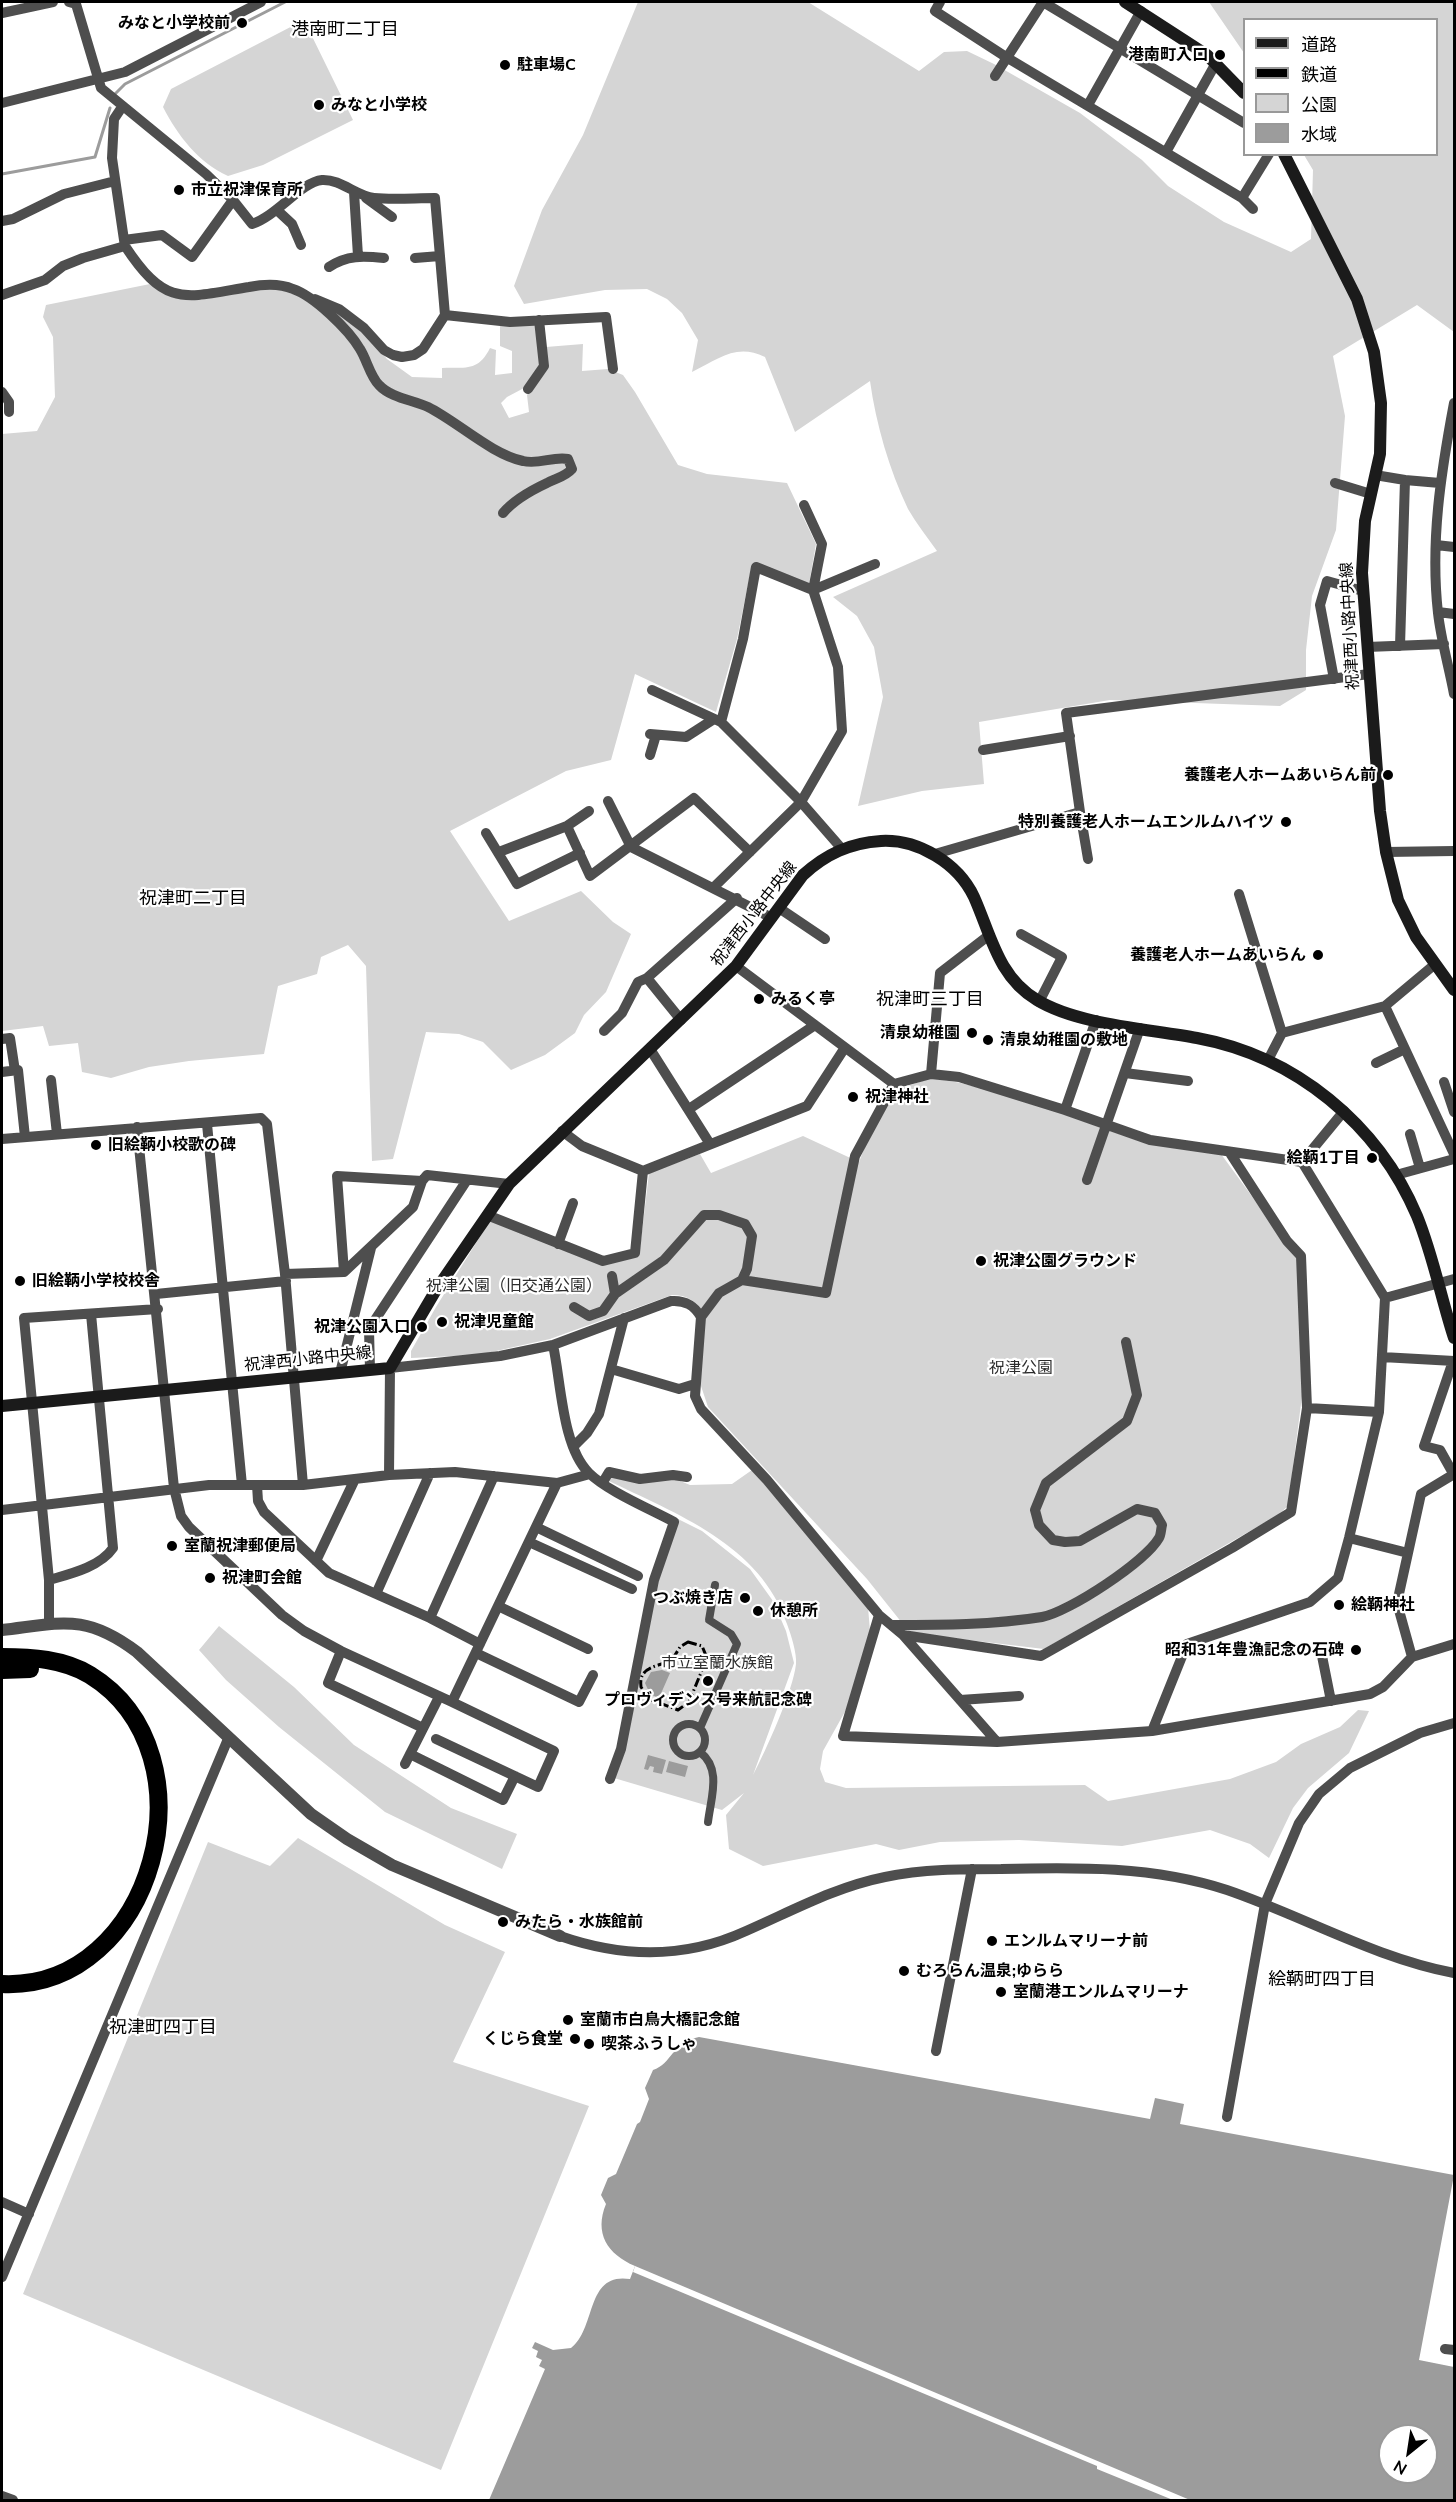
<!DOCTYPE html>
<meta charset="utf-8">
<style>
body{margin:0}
#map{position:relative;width:1456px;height:2502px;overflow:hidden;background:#fff;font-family:Mulish,"Noto Sans JP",sans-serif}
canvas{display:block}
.frame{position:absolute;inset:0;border:3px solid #000;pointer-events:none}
.legend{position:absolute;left:1243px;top:18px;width:195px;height:138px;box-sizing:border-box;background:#fff;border:2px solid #999;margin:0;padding:8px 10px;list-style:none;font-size:18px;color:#000}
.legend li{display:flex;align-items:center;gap:12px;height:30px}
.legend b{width:30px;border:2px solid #999}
.north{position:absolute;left:1378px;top:2424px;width:60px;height:60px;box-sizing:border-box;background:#fff;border:2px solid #999;border-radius:50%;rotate:210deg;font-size:16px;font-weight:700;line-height:24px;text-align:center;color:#000}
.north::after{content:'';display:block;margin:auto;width:21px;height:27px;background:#000;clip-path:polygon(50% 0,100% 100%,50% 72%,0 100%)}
</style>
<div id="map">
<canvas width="1456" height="2502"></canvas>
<div class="frame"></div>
<ul class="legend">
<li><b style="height:8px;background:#1b1b1b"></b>道路</li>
<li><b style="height:8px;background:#000"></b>鉄道</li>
<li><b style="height:16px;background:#d5d5d5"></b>公園</li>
<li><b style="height:16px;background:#9c9c9c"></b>水域</li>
</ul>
<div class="north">N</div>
</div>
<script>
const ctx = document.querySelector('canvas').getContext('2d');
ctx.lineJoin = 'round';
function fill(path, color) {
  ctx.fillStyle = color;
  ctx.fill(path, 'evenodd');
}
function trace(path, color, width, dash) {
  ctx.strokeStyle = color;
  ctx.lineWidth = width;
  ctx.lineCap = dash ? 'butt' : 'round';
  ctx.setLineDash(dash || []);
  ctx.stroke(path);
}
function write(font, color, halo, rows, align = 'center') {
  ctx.font = font + ' Mulish,"Noto Sans JP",sans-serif';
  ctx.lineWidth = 4.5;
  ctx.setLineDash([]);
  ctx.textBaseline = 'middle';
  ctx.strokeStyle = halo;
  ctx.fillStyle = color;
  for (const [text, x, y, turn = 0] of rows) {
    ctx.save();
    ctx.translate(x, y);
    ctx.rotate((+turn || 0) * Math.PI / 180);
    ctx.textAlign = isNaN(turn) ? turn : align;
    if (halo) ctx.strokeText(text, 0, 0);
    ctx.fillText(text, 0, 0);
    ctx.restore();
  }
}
const green = new Path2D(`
 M638,2H808L919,71L944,52L967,51L994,64L1080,113L1142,160L1168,186L1224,222L1291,252L1311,239L1313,170L1304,155L1436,154V20H1244V53L1209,2H1454V332L1417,305L1333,356L1345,416L1336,530L1312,596L1306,650V690L1280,706L1110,700L979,722L984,784L922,791L858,806L883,697L874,647L857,616L833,597L937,551C927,537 916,523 908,509C889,469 876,424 870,381L795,432L765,357C736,343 719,359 692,372L698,340L682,313L667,299L647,289L605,290L524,304L514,286L542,210L583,135Z
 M304,20L353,120L263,165L228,176C198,162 178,136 163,107L171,89Z
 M150,284L173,297L274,286L337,312L362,329L387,359L412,377L442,378V368C466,367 478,372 490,348L496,350L495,375L512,373V351L500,346V325L537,323L542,364L524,388L507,397L501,403L509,418L529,412L527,395L547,368L546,347L583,344L582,371L608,369L623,375L635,392L678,465L707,474L787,483L816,544L809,584L752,564L737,639L716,712L635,674L611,760L566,771L450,831L509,921L581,891L613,922L631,934L606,992L584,1015L575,1033L545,1055L511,1070L483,1042L459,1034L426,1032L393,1159L372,1161L366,966L348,945L321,957L317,974L278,986L264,1054L189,1061L149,1067L111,1078L82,1072L78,1043L49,1046L43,1026L2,1031V434L37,431L55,397L53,337L43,317L46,305Z
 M931,1078L961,1083L1221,1154L1297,1258L1302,1396L1288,1506L1278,1515L1044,1649L910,1633L867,1579L708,1407L700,1383L705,1317C699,1302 688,1295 672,1295L550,1339L478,1355L411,1358V1351L436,1307L491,1219L600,1262L639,1257L649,1173L700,1154L711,1173L803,1136L859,1162L868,1139L896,1090Z
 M752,1470L868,1607L870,1631L847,1708L823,1751L820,1769L825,1782L846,1788L1085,1785L1108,1801L1230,1779L1276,1762L1301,1744L1340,1727L1358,1710L1369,1711L1349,1753L1308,1788L1293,1808L1269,1858L1250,1844L1210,1830L1122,1846L1019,1840L940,1842L899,1850L876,1844L763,1866L729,1849L726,1815L744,1793L722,1810L614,1778L658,1579L678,1519L702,1531L750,1569L773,1601L786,1631L794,1663L753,1775C766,1750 793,1691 796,1664C797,1653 791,1635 787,1624C760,1544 676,1514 607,1480L609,1474L668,1476L690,1485L732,1484Z
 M219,1626L294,1687L354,1745L451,1808L517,1834L502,1869L385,1812L279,1727L226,1680L199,1650Z
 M298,1838L445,1925L505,1952L453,2062L589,2106L441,2470L23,2294L208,1842L270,1866Z`);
const water = new Path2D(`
 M662,1670L670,1673L659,1698L650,1694L645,1683L651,1672Z
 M648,1755L666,1760L662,1774L653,1772L654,1767L650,1766L648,1770L644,1769Z
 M669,1761L688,1766L685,1777L666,1772Z
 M699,2037L1150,2119L1155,2098L1184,2104L1180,2124L1454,2175L1419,2360L1454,2367V2500H489L545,2369L539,2366L542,2360L536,2357L538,2351L532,2348L535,2342L553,2350L571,2348C597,2328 585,2272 630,2279L635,2266C607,2254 594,2233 606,2204L601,2195L608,2178L616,2174L637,2124L640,2122L649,2099L645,2088L653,2070C672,2064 671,2043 699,2037ZM1390,2436H1426V2472H1390Z`);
const pier = new Path2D(`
 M635,2266L1190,2500H1173L1097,2469V2466L633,2272Z`);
const stream = new Path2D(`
 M115,94L125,84L285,2
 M2,174L95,157L110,108`);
const pedestrian = new Path2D(`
 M673 1740a16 16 0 1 1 32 0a16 16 0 1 1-32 0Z
 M700,1728L737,1644L731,1634L709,1620L715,1585
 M700,1752C722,1769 711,1797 708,1822`);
const minor = new Path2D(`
 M69,2L76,4L101,88L206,174L233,200L252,224C277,216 301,182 322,180C341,179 356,196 374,198C394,200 415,198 435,198L445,315L423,349L414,355L402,357L393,355L384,350L364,328L339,309L315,299
 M940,2L935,11L1006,57L1242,198L1269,154
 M1043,2L1244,123
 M2,13L53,2
 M995,76L1043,2
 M2,103L125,72L261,2
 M1088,105L1141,11
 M122,107L114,119L112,158L124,240L162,235L192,257L233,200
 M1166,152L1216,63
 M354,192L358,256
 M366,198L392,217
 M1242,198L1253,209
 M278,211L292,224L301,245
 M2,221L13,219L64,194L115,181
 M125,246C166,308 183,298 249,287C264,284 279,283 293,289C314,296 349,330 360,349C367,360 370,376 379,385C391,398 413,400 428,407C458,422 491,454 523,461C539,465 553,456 568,459L572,469C565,477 556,478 547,483C532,490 514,500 503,513
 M415,258L440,256
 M329,267C347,255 363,256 384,258
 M2,295L45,280L63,266L83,258L125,246L124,240
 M445,315L510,322L606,317L613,369
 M528,389L544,366L539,320
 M2,392L9,402V412
 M1454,403C1441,472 1430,542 1438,613C1441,640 1449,667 1454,694
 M1375,475L1405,480
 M1335,483L1371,494
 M1436,545L1454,547
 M1438,612L1454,614
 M1400,646L1405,480L1440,483
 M1367,647L1444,644
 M1334,679L1320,605L1327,581L1363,591
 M652,690L721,722L801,802L842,849
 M721,722L743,639L756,567L813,590L875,564
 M650,734L686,737L714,719
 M983,750L1070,736
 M650,755L656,735
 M608,801L631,847L772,918
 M1080,812L1088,859
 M567,826L590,876L694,798L750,852
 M486,833L517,884L580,853
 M499,852L567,826L589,811
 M1386,852L1454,851
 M935,854L1080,812L1066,713L1369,674
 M714,887L801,802L842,731L838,667L813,590L822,544L804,505
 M1239,894L1282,1033
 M779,908L825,939
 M1021,934L1062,957L1039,1002
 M736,966L894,1084
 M647,978L681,1020
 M1385,1006L1454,1154
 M604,1031L622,1013L638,982L647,978L737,898
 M2,1039L10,1038L15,1071
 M650,1049L710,1144
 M1268,1060L1282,1033L1385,1006L1434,965
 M1376,1063L1405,1049
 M2,1072L18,1070L25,1137
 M1125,1073L1188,1081
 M931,1074L940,973L988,936
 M51,1080L57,1134
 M1444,1082L1454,1112
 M689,1109L815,1025
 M1065,1110L1096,1020
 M207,1124L242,1485
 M137,1127L174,1488L181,1516L189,1527L282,1615L304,1631L341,1651L452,1702L557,1483
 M562,1131L582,1146L643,1171L807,1106L844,1049
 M1410,1134L1420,1168
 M2,1139L261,1118L267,1124L285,1274L303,1485
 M1396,1175L1454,1159
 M1087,1180L1140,1028
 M487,1215L603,1261L635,1253L643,1171
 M558,1244L573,1203
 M344,1272L337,1176L422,1181
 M285,1274L344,1272L413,1207L422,1181L427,1175L509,1184
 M612,1276L615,1294
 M742,1280L826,1293L855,1156L894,1084L931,1074L959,1077L1065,1110L1150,1140L1302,1162
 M156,1294L286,1281
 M1385,1298L1454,1279
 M574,1307L589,1316L603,1311L615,1294L664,1260L704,1215H719L745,1224L752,1236L747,1269L742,1280L719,1293L701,1317
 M553,1345C561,1381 562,1447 589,1473C607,1491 650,1509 674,1522L654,1580L621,1749L610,1779
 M1382,1357L1454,1361
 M1453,1361L1424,1446L1440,1450L1454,1475
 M611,1369L679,1389L695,1384
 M370,1370L369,1329L467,1180
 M340,1373L371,1248
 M1307,1408L1379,1412
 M573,1447L587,1433L599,1414L624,1318
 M389,1475L390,1368L500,1356L553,1345L671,1301C685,1300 694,1305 701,1317L695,1396L701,1409L767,1480L879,1615L903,1635L997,1742
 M603,1482L609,1472L640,1479L673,1475L687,1477
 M257,1485L258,1501L264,1512L329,1573L430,1618L480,1644
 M2,1510L209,1485H303L389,1475L455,1472L557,1483L590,1474
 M536,1527L638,1576
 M1349,1538L1408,1553
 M529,1542L632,1589
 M316,1561L355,1479
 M49,1580C70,1574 100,1567 113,1548L91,1314
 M376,1594L430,1473
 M498,1606L588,1649
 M879,1615L843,1736L997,1742L1152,1731L1370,1694L1383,1687L1412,1657L1454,1644
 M430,1618L494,1476
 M49,1625V1580L24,1318L158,1309
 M891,1625C940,1625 993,1625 1042,1617C1069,1612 1145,1562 1159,1538C1161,1535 1161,1529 1162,1525L1155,1513L1137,1509L1080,1541L1065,1542L1053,1540L1039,1525L1035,1510L1046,1483L1127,1421L1137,1395L1126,1342
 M903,1635L1041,1656L1232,1548L1291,1512L1307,1408L1301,1256L1287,1241L1230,1153
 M341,1651L328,1683L423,1728
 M1321,1651L1331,1701
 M476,1653L579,1702L593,1675
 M1412,1657L1397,1603L1421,1494L1454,1474
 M960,1700L1019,1696
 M1152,1731L1187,1644L1310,1602L1338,1578L1349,1538L1379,1412L1385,1298L1302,1162L1344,1111
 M436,1739L538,1787L554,1751L452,1702
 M410,1754L503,1800L515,1776
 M405,1764L439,1697
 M560,1936C623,1958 685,1959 746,1931C792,1911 835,1887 885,1877C923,1869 962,1869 1001,1869C1077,1867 1154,1866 1227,1890C1303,1916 1375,1958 1454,1973
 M936,2051L972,1869
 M1227,2117L1265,1904L1299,1823L1319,1794L1350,1768L1420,1733L1454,1723
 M2,2202L29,2214
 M2,2277L228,1739
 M1445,2349L1454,2350
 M2,2496L13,2500`);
const tertiary = new Path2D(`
 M2,1630C62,1623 85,1613 137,1652L311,1814L347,1839L392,1865L560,1936`);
const secondary = new Path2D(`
 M1125,2L1207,55L1244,93
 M1284,154L1357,299L1374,352L1381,403L1380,454L1365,521L1362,573L1380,811L1386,852L1398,900L1416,937L1454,990
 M2,1406L390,1368L436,1290L509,1184L736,966L803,875C826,854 850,843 881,841C918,839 958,863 974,897C991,935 998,977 1037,1000C1078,1025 1150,1029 1197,1038C1295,1056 1378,1124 1417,1216C1433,1255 1441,1298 1454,1338`);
const motorway = new Path2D(`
 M2,1657C31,1657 64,1659 90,1675C218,1754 154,1991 2,1984
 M2,1670L30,1669`);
const rail = new Path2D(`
 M688,1642L702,1646L707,1658L689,1702L678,1710L649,1699L641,1687C638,1666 658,1667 672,1660L680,1647Z`);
const markers = [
 [242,23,6,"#000"],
 [1220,55,6,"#000"],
 [505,65,6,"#000"],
 [319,105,6,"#000"],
 [179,190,6,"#000"],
 [1388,775,6,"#000"],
 [1286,822,6,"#000"],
 [1318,955,6,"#000"],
 [759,999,6,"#000"],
 [972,1033,6,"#000"],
 [988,1040,6,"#000"],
 [853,1097,6,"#000"],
 [96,1145,6,"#000"],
 [1372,1158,6,"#000"],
 [981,1261,6,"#000"],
 [20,1281,6,"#000"],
 [442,1322,6,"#000"],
 [422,1327,6,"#000"],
 [172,1546,6,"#000"],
 [210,1578,6,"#000"],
 [745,1598,6,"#000"],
 [1339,1605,6,"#000"],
 [758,1611,6,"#000"],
 [1356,1650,6,"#000"],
 [708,1681,6,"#000"],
 [503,1922,6,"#000"],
 [992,1941,6,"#000"],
 [904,1971,6,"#000"],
 [1001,1992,6,"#000"],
 [568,2020,6,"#000"],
 [575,2039,6,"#000"],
 [589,2044,6,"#000"]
];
const poiNames = [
 ["みなと小学校前",230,23,"right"],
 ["港南町入口",1208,55,"right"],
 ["駐車場C",517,65],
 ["みなと小学校",331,105],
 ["市立祝津保育所",191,190],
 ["養護老人ホームあいらん前",1376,775,"right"],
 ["特別養護老人ホームエンルムハイツ",1274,822,"right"],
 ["養護老人ホームあいらん",1306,955,"right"],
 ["みるく亭",771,999],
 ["清泉幼稚園",960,1033,"right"],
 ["清泉幼稚園の敷地",1000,1040],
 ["祝津神社",865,1097],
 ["旧絵鞆小校歌の碑",108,1145],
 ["絵鞆1丁目",1360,1158,"right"],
 ["祝津公園グラウンド",993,1261],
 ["旧絵鞆小学校校舎",32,1281],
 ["祝津児童館",454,1322],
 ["祝津公園入口",410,1327,"right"],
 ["室蘭祝津郵便局",184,1546],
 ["祝津町会館",222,1578],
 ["つぶ焼き店",733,1598,"right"],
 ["絵鞆神社",1351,1605],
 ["休憩所",770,1611],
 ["昭和31年豊漁記念の石碑",1344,1650,"right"],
 ["プロヴィデンス号来航記念碑",708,1700,"center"],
 ["みたら・水族館前",515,1922],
 ["エンルムマリーナ前",1004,1941],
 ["むろらん温泉;ゆらら",916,1971],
 ["室蘭港エンルムマリーナ",1013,1992],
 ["室蘭市白鳥大橋記念館",580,2020],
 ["くじら食堂",563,2039,"right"],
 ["喫茶ふうしゃ",601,2044]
];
const streetNames = [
 ["祝津西小路中央線",1350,626,-93],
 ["祝津西小路中央線",754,914,-52],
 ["祝津西小路中央線",308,1359,-6]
];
const parkNames = [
 ["祝津公園（旧交通公園）",514,1286],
 ["祝津公園",1021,1368],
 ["市立室蘭水族館",717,1663]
];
const neighbourhoodNames = [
 ["港南町二丁目",345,30],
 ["祝津町二丁目",193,899],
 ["祝津町三丁目",930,1000],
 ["絵鞆町四丁目",1322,1980],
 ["祝津町四丁目",163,2028]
];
fill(green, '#d5d5d5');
fill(water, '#9c9c9c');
fill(pier, '#fff');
trace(stream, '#9c9c9c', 3);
trace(pedestrian, '#4e4e4e', 8);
trace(minor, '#4e4e4e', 10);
trace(tertiary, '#4e4e4e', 12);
trace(secondary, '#1b1b1b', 12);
trace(motorway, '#000', 18);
trace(rail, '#000', 3, [9, 3, 1.5, 3]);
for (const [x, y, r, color] of markers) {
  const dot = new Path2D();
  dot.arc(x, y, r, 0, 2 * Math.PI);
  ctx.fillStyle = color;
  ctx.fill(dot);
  trace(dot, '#fff', 2);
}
write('bold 16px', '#000', '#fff', poiNames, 'left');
write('16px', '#000', '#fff', streetNames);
write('16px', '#2c2c2c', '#fff', parkNames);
write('18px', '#000', '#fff', neighbourhoodNames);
</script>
